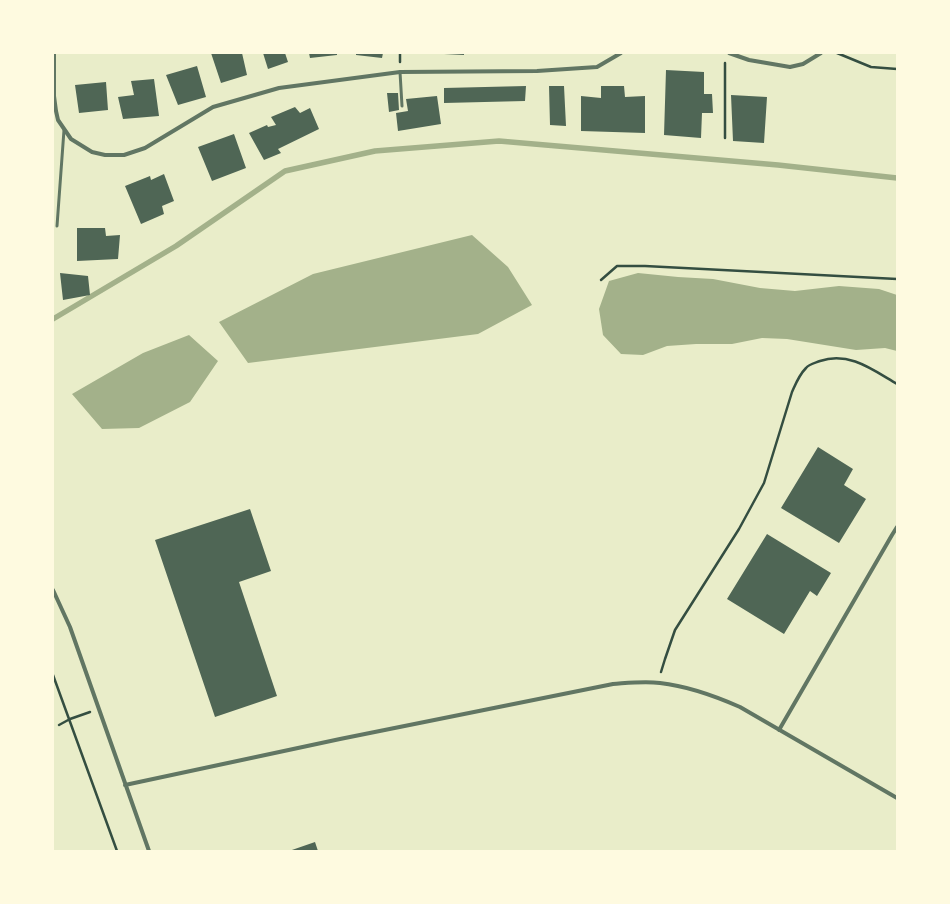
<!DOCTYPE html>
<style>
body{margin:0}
#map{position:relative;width:950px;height:904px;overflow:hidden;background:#e9edc9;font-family:Karla,sans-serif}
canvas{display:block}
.frame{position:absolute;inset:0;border:54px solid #fefae0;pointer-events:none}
</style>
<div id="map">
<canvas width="950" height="904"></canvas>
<div class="frame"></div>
</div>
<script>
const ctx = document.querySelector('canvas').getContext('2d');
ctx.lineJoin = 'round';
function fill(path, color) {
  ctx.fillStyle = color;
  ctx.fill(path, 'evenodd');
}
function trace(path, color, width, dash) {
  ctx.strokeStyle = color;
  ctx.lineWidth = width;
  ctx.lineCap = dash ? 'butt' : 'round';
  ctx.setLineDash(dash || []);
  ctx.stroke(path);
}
const water = new Path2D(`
 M472,235L508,267L532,305L478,334L248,363L219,322L313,274Z
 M638,273L678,277L713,279L760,288L795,291L839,286L879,289L897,295V351L885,348L856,350L787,339L762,338L732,344H696L667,346L643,355L621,354L603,335L599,309L609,281Z
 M189,335L218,361L190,402L139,428L102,429L72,394L143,353Z`);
const stream = new Path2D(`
 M53,319L176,246L285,171L375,151L499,141L778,165L897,178`);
const building = new Path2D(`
 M211,53H242L247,75L221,83Z
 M263,53H285L288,62L268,69Z
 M309,53H337V55L310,58Z
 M356,53H383L382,58L356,55Z
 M444,53H464V55L444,54Z
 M197,66L206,97L178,105L166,75Z
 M666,70L704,72V94H712L713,113H702L701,138L664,135Z
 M154,79L159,116L123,119L118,97L134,95L131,81Z
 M106,82L108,110L79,113L75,85Z
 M526,86L525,101L444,103V88Z
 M549,86H564L566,126L550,125Z
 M601,86H624L625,97L645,96V133L581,131V96L601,98Z
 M387,93H398L399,110L389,112Z
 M731,95L767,97L764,143L733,141Z
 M437,96L441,124L398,131L396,113L408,111L406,99Z
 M295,107L300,113L310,108L319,129L278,149L281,153L264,160L249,133L267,125L268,127L276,125L271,117Z
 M234,134L246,168L212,181L198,147Z
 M164,174L174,201L162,206L164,214L141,224L125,186L150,176L151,180Z
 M77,228H105L106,236L120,235L118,259L77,261Z
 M60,273L88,276L90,295L63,300Z
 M818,447L853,469L844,485L866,499L839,543L781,508Z
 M250,509L271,571L239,582L277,696L215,717L155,540Z
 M767,534L831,573L817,596L810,591L784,634L727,599Z
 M315,842L318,851H289Z`);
const path = new Path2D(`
 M400,53V62
 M837,53L871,67L897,69
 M725,138V63
 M601,280L617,266H645L897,279
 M661,672L665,659L675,630L739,529L764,483L792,392C796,383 799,375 806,368C809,364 815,363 820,361C849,351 873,370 897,384
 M53,675L117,851
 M59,725L70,719L90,712`);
const service = new Path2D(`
 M400,72L402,106
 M57,226L64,130`);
const minor = new Path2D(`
 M54,53V96L56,111L58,120L71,139L92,152L105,155H124L145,148L213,107L279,88L400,72L537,71L597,67L621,53
 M729,53L749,60L790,67L803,64L821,53
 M53,590L70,627L149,851
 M779,730L892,535L897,527
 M125,785L340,739L613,684C628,683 644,681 660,683C687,686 715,696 740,707L897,798`);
fill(water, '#a3b18a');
trace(stream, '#a3b18a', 5.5);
fill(building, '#4f6655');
trace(path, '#344e41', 2.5);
trace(service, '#617663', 3);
trace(minor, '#617663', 4);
</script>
